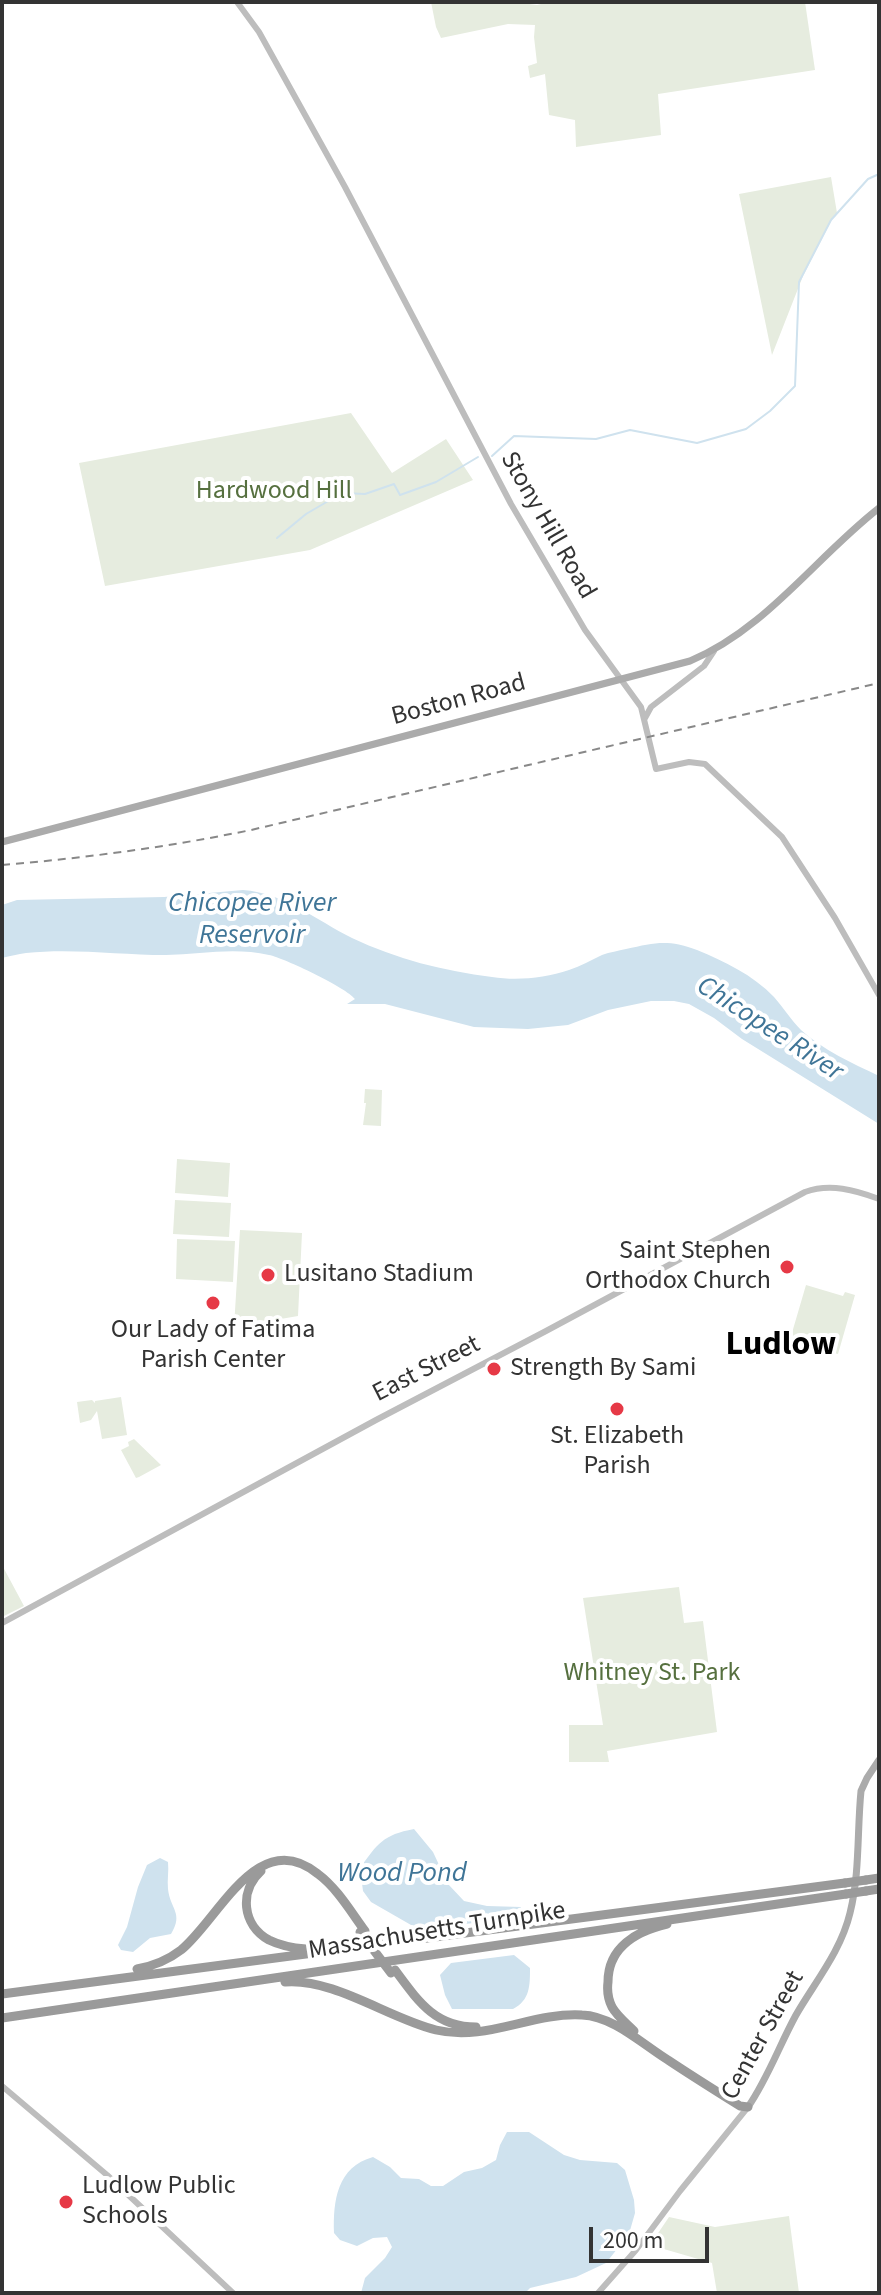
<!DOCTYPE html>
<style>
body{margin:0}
#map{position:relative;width:881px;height:2295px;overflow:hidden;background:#fff;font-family:"Source Sans 3",sans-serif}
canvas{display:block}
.frame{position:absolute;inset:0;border:4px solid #333;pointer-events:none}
.scale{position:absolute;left:589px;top:2227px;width:120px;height:36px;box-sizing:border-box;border:4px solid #333;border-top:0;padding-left:10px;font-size:24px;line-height:28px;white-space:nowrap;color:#333;-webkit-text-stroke:6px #fff;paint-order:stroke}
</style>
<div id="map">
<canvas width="881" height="2295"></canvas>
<div class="frame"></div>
<div class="scale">200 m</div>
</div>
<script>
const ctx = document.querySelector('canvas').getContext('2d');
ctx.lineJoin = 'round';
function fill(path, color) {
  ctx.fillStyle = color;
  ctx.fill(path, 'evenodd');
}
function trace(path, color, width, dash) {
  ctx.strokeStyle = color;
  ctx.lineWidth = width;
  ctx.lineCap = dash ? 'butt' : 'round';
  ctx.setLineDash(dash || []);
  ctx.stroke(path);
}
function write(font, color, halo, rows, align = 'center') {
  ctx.font = font + ' "Source Sans 3",sans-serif';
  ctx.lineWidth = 8;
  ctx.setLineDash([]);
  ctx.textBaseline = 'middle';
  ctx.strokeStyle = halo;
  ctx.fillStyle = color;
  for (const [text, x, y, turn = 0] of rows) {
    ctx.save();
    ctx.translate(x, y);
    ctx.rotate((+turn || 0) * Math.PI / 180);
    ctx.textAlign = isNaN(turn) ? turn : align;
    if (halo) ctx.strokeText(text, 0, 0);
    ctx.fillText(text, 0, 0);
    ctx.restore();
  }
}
const green = new Path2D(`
 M431,2H514L537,5L549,2H805L815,70L658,94L661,135L576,147L575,120L549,115L545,74L530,78L528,66L537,63L534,37L535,25L508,24L441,38L436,27Z
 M831,177L837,213L832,219L803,276L772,355L739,194Z
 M351,413L392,473L446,439L473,480L310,550L105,586L79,463Z
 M365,1089L382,1090L381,1126L363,1125L366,1103H364Z
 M177,1159L230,1163L228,1197L175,1193Z
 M175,1200L231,1203L229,1237L173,1234Z
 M240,1230L302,1233L298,1316L234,1327Z
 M177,1239L235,1241L233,1282L176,1279Z
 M806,1285L843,1296L845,1292L855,1295L838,1354L789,1343Z
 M121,1397L127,1435L102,1439L97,1411L91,1420L80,1423L77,1402L92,1400L95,1403V1401Z
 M134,1439L161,1465L139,1477L136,1478L121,1450L129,1446L128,1442Z
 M2,1565L24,1606L2,1617Z
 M679,1587L684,1623L703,1621L717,1732L607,1751L609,1762H569V1725H603L583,1598Z
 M789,2216L799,2293H717L712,2263L650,2245L669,2217L715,2227Z`);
const water = new Path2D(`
 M243,890C284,893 316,920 352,938C396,959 444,971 492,977C517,981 545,978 569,970C581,966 591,960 602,955C610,952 618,951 626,949C655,943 667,939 697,950C724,961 753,975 774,997C783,1007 791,1020 801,1030C823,1050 852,1063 879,1076V1124L742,1039L714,1018L689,1004L674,1001H651L608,1010L568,1025L528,1029L474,1027L385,1004H347L355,999C347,988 284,958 269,955C235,947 201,954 166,955C120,955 72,948 26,953C18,954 10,956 2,958V905L17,900L164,897Z
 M414,1829L433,1852L448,1884L464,1901L487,1906L521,1907L520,1918L418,1929L371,1902L363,1891L360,1868C378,1843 383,1835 414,1829Z
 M160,1858L168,1862C169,1871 167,1880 168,1889C170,1909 184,1913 171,1934L150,1938L133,1952L121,1950L118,1945L127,1927L138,1887L147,1865Z
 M514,1955L530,1968C530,1986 530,2000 513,2009H452L445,1995L440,1975L451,1963Z
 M507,2132H529L564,2155L580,2160L617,2163L625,2170L634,2200L635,2213L629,2234L606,2263L576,2277L530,2288L525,2293H361L365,2278L385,2258L392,2247L387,2237L373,2238L357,2246L340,2240L334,2233C333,2201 337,2167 373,2157L390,2167L401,2178L419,2179L431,2186H443L464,2172L482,2168L496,2160L500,2145Z`);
const stream = new Path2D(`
 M492,456L514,436L596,439L630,430L697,443L746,429L770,411L795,386L799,282L831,220L868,179L879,174
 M277,538L306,514L342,493L365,494L394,484L400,495L436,482L478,457`);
const secondary = new Path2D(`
 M237,2L259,32L345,187L511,504L585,630L641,707L656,769L689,762L705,764L782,837L835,918L879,995
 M645,718L651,707L704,666L714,651
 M2,1623L376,1420L546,1331L805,1192C830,1183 855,1190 879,1199
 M2,2086L107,2175L233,2293
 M598,2293L636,2250L680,2191L748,2107`);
const primary = new Path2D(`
 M2,842L690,661C766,629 815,558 879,508
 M748,2107C768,2078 779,2046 796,2015C815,1982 841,1951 850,1913C860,1873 857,1831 861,1791L867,1778L879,1760`);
const motorway = new Path2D(`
 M261,1871C239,1891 242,1925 269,1940C281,1946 293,1948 306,1949
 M866,1880L879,1878
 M866,1891L879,1889
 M137,1969C153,1966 168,1960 181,1950C219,1919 258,1825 318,1874C337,1888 351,1912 365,1931
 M395,1970C418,2001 435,2027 476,2027
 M285,1982C334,1978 388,2018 436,2030C486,2042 532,2012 582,2015C613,2016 642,2044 668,2060C692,2076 716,2091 740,2106L748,2107
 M2,1994L845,1883
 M2,2018L846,1894
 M634,2031C626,2023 617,2016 612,2007C608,1999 607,1990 608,1982C608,1947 637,1931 667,1924`);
const rail = new Path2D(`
 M2,865C86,858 168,847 251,830L879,683`);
const motorwayBridge = new Path2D(`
 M845,1883L866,1880
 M846,1894L866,1891
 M360,1932L391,1973`);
const markers = [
 [787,1267,8,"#e63946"],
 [268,1275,8,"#e63946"],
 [213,1303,8,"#e63946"],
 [494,1369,8,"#e63946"],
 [617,1409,8,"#e63946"],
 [66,2202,8,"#e63946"]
];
const parkNames = [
 ["Hardwood Hill",274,492],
 ["Whitney St. Park",652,1674]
];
const streetNames = [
 ["Stony Hill Road",547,526,60],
 ["Boston Road",459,701,-15],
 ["East Street",427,1370,-27],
 ["Massachusetts Turnpike",437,1932,-9],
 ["Center Street",764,2036,-61]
];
const poiNames = [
 ["Saint Stephen",771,1252,"right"],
 ["Orthodox Church",771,1282,"right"],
 ["Lusitano Stadium",284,1275],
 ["Our Lady of Fatima",213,1331,"center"],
 ["Parish Center",213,1361,"center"],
 ["Strength By Sami",510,1369],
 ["St. Elizabeth",617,1437,"center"],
 ["Parish",617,1467,"center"],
 ["Ludlow Public",82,2187],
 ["Schools",82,2217]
];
const waterNames = [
 ["Chicopee River",252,905],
 ["Reservoir",252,937],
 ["Chicopee River",769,1030,33],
 ["Wood Pond",402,1875]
];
const districtNames = [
 ["Ludlow",781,1347]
];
fill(green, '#e6ecdf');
fill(water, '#cfe2ee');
trace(stream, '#cfe2ee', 2);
trace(secondary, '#bdbdbd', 6);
trace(primary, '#ababab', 7);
trace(motorway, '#9a9a9a', 9);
trace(rail, '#888', 2, [8, 6]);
trace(motorwayBridge, '#9a9a9a', 9);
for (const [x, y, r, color] of markers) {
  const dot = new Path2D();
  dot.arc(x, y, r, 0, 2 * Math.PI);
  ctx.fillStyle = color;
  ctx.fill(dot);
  trace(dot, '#fff', 3);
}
write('26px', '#56703f', '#fff', parkNames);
write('26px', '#333', '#fff', streetNames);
write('26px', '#333', '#fff', poiNames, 'left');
write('italic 28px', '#3f7597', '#fff', waterNames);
write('bold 34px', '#000', '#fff', districtNames);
</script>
